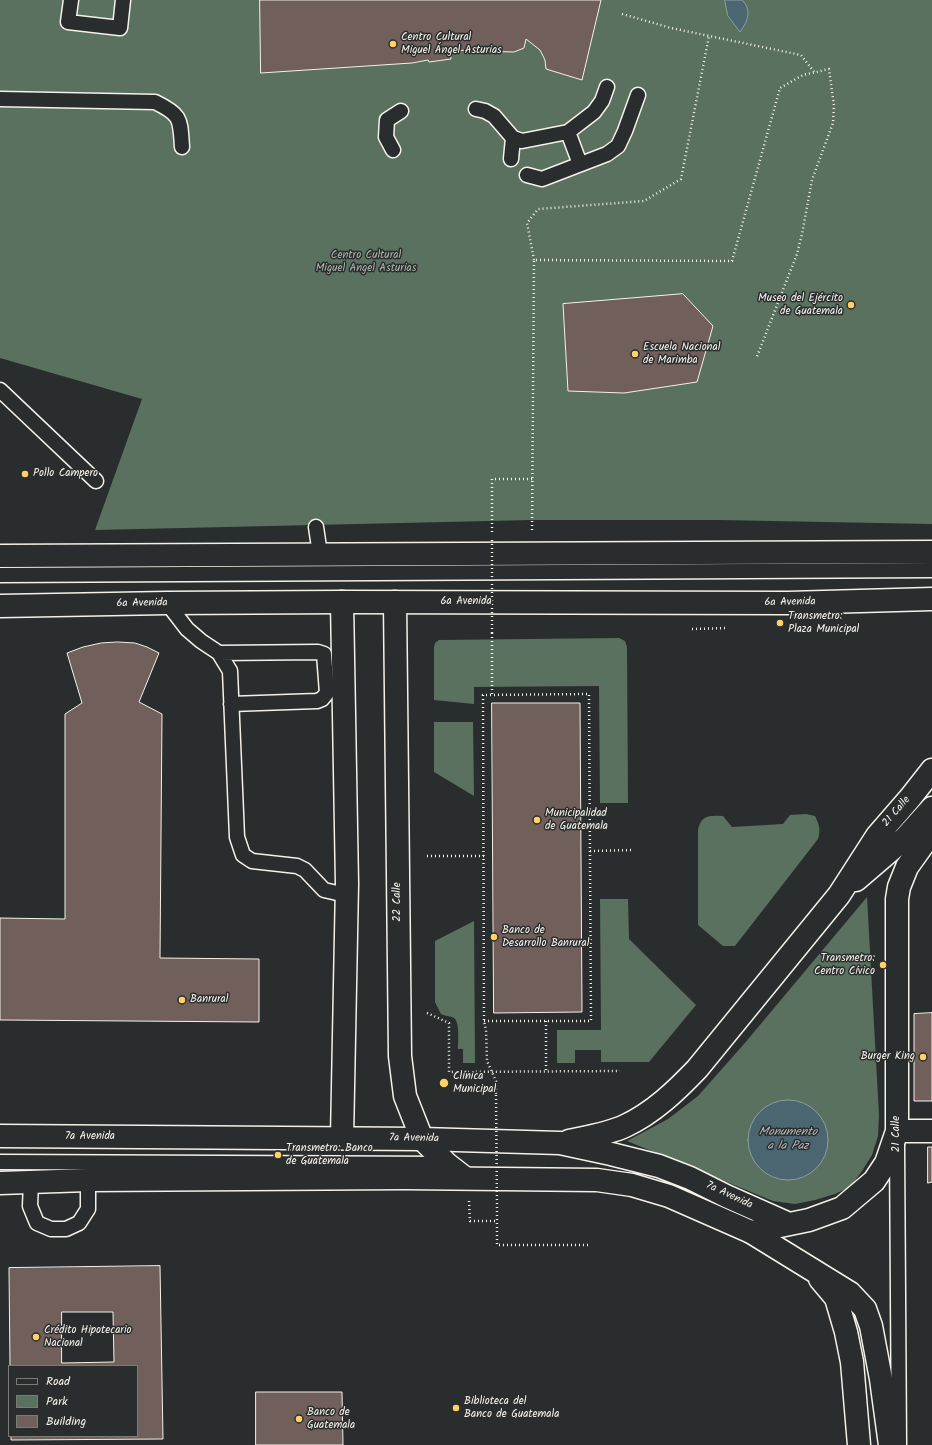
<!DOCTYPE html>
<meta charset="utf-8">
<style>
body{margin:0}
#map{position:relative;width:932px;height:1445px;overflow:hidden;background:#2a2d2e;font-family:Kalam,sans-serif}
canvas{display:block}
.legend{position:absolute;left:8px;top:1365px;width:130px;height:72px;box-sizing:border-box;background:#2a2d2e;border:1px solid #7b7b78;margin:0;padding:5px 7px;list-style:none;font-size:12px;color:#f4f1e8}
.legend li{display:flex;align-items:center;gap:8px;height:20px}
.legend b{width:20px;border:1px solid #7b7b78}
</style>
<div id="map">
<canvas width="932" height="1445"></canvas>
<ul class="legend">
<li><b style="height:5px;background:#2a2d2e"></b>Road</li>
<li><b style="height:11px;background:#59715e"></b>Park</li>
<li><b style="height:11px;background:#715f5b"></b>Building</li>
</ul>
</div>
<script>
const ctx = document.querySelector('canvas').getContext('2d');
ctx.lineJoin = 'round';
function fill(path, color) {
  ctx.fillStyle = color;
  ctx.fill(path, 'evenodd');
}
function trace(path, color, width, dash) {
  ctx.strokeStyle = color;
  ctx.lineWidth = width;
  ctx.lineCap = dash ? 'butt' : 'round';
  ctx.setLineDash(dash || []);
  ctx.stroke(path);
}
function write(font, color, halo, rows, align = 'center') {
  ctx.font = font + ' Kalam,sans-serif';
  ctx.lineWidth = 3;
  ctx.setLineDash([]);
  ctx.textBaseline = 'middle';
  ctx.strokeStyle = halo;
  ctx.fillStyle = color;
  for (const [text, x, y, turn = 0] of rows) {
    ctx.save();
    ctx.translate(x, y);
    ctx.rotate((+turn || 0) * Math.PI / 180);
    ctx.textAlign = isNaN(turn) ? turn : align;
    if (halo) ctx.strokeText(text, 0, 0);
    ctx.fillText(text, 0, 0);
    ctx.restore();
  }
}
const green = new Path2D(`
 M0,0H932V524L719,520H532L95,530L142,399L0,358Z
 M619,638L625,641L627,647L628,803H600L599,686L474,687V704L434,700V647L435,643L439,640Z
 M434,722H473L474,796L434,772Z
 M806,814L815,816C819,824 821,830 818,839L735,946H723L698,925V830C701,815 709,815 723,816L732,827L783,824L790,815Z
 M867,897L879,1115L878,1136L872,1155L862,1171L850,1187L835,1194L815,1200L795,1204L773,1201L627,1141L668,1119L698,1096L744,1044Z
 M600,899H628L629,939L696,1005L649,1062H601V1050H575V1063H557V1030H601Z
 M474,921L475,1063H463V1049H458C458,1042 460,1022 454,1018C450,1016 445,1016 441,1014L435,1002V941Z`);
const water = new Path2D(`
 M725,0H742C752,10 748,21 740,32L728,16Z
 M748 1140a40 40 0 1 1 80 0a40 40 0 1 1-80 0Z`);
const building = new Path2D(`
 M260,0H601L582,80L546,69L545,60L540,50L526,39L524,48L514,52L450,50L451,59L429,62L428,60L412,63L261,73Z
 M683,294L713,326L697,382L624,393L568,391L563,304Z
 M118,642L135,643L147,647L159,653L139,702L162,714L160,958L259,959V1022L0,1020V918L65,919V714L82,703L67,653L83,647L101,643Z
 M492,703H580L582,1012L494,1013Z
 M932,1013V1101H914V1014Z
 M928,1147H932V1182L928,1183Z
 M160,1266L163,1439L11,1440V1436H137V1366H10L9,1268ZM62,1312H113L114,1362L62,1363Z
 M256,1392H342L343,1445H256Z`);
const path = new Path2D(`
 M622,14L671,28L801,55L815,73
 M534,260L527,223L538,209L644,201L681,179L709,36
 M532,530L534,260L732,261L780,88L803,75L829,69L834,106L833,123L812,180L802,234L797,254L756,359
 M492,532V479H532
 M692,629L727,628
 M492,633V695
 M590,851L634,850
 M427,856H484
 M427,1013L449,1023V1072L620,1071
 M484,1021H591L589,694L483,695L484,1021L486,1030L487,1061L496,1081V1095
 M546,1021V1071
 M469,1201L470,1221H497
 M497,1203V1245H589`);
const lane = new Path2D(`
 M71,0L68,22L120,28L123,0
 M0,99L155,102C182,115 180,119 182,147
 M476,109L485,111L494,116L513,138L522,141L568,132L594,112L602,101L607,87
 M568,132L580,164
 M393,150L386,137L387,120L401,111
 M511,159L513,138
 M527,175L542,179L607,154L618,146L625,131L638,95
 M0,390L96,481
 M316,527L320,554
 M0,575L932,570
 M167,603L187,629L201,641L219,653L230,671L237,837L243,855L252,861L297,866L305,870L324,890L346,895
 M219,653L318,652L324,654L327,693L322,699L317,701L231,704
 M897,1145L899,1445
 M0,1162L447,1164
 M31,1182L30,1206L37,1223L51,1229H66L79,1223L88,1209V1180`);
const street = new Path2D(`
 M342,602L347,884L342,1138
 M395,602L400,1056L405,1096L422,1139L447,1164L465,1178
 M751,1232L850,1293L865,1309L871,1326L881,1379L890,1445
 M820,1279L836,1298L846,1332L852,1362L859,1445`);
const primary = new Path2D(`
 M0,556L932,552
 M0,606L167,603L342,602L788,603L932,599
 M856,880L905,838L932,808
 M897,1131H932
 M0,1136L422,1139L560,1143L611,1154L659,1166L690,1178L726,1196L789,1224
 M569,1141C587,1137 608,1134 625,1126C653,1113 676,1091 697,1069L839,895L877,836L910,798L932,770
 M0,1183L88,1180L404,1178L597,1180L632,1185L669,1196L751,1232L809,1220L842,1208L874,1181L886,1163L897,1131V899L899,887L907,867L932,832`);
const pathBridge = new Path2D(`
 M492,633V539
 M496,1095L497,1203`);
const markers = [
 [393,44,4,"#ffd166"],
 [851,305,4,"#ffd166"],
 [635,354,4,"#ffd166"],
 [25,474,4,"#ffd166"],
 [780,623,4,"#ffd166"],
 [537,820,4,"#ffd166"],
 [494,937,4,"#ffd166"],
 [883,965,4,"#ffd166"],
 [182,1000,4,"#ffd166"],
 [923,1057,4,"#ffd166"],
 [444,1083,5,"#ffd166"],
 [278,1155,4,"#ffd166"],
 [36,1337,4,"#ffd166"],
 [456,1408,4,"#ffd166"],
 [299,1419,4,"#ffd166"]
];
const poiNames = [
 ["Centro Cultural",401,38],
 ["Miguel Ángel Asturias",401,51],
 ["Museo del Ejército",843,299,"right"],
 ["de Guatemala",843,312,"right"],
 ["Escuela Nacional",643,348],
 ["de Marimba",643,361],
 ["Pollo Campero",33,474],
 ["Transmetro:",788,617],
 ["Plaza Municipal",788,630],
 ["Municipalidad",545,814],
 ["de Guatemala",545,827],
 ["Banco de",502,931],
 ["Desarrollo Banrural",502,944],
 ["Transmetro:",875,959,"right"],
 ["Centro Cívico",875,972,"right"],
 ["Banrural",190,1000],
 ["Burger King",915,1057,"right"],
 ["Clínica",453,1077],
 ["Municipal",453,1090],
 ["Transmetro: Banco",286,1149],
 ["de Guatemala",286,1162],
 ["Crédito Hipotecario",44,1331],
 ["Nacional",44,1344],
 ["Biblioteca del",464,1402],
 ["Banco de Guatemala",464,1415],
 ["Banco de",307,1413],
 ["Guatemala",307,1426]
];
const parkNames = [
 ["Centro Cultural",366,256],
 ["Miguel Angel Asturias",366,269]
];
const streetNames = [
 ["6a Avenida",466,602],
 ["6a Avenida",790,603,-1],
 ["6a Avenida",142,604,-1],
 ["21 Calle",897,812,-49],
 ["22 Calle",398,902,-90],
 ["21 Calle",897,1134,-90],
 ["7a Avenida",90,1137],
 ["7a Avenida",414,1139,1],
 ["7a Avenida",729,1196,25]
];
const waterNames = [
 ["Monumento",788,1133],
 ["a la Paz",788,1147]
];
fill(green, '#59715e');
fill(water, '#4c6671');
trace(water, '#8f9ea1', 1);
fill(building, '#715f5b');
trace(building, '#f4f1e8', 1);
trace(lane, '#f4f1e8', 17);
trace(street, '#f4f1e8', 25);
trace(primary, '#f4f1e8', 25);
trace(path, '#f4f1e8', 2.5, [1, 3]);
trace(lane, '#2a2d2e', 14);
trace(street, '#2a2d2e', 22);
trace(primary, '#2a2d2e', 22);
trace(pathBridge, '#f4f1e8', 2.5, [1, 3]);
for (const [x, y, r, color] of markers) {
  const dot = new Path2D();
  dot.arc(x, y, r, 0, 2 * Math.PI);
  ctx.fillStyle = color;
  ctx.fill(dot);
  trace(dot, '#2a2d2e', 1.5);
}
write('11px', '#f4f1e8', '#2a2d2e', poiNames, 'left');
write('11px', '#aeb7aa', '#2a2d2e', parkNames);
write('11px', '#f4f1e8', '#2a2d2e', streetNames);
write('italic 12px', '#b1b9b8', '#2a2d2e', waterNames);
</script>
